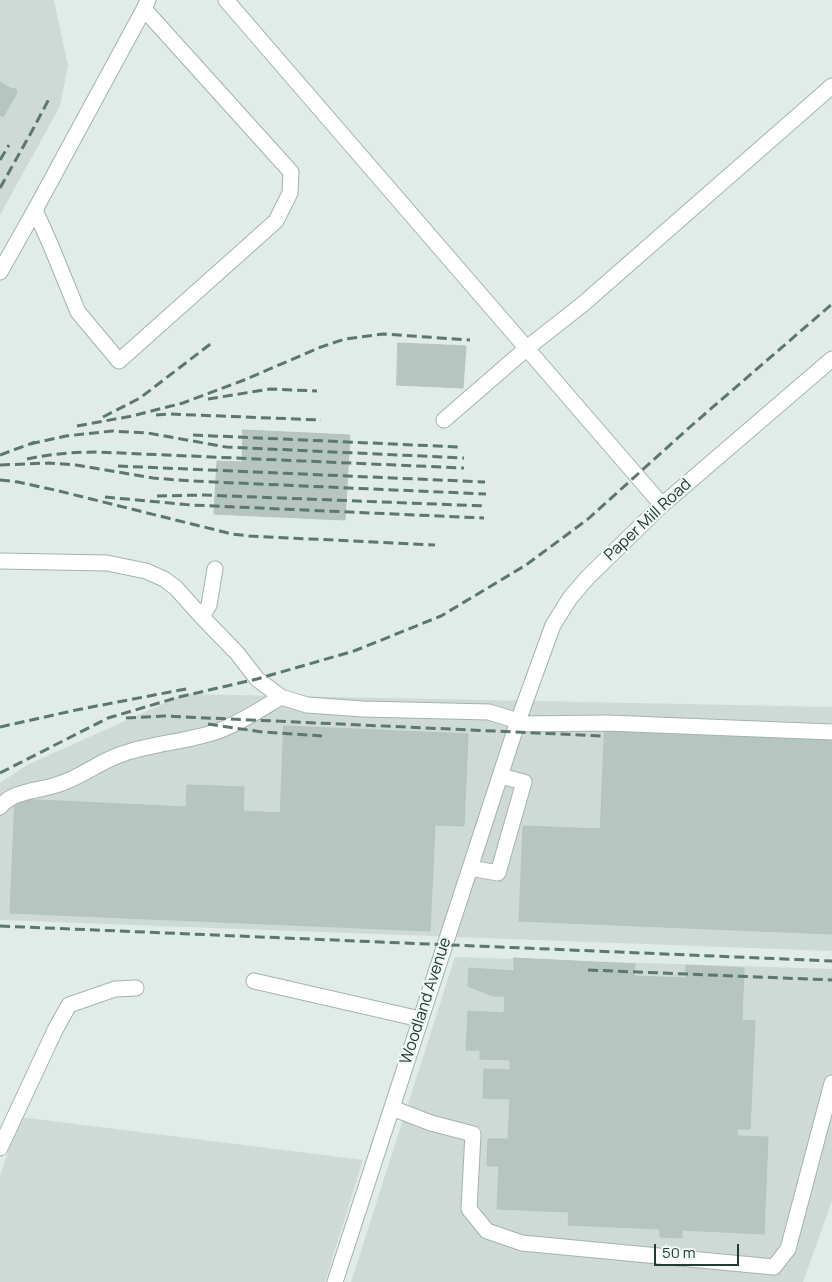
<!DOCTYPE html>
<style>
body{margin:0}
#map{position:relative;width:832px;height:1282px;overflow:hidden;background:#e1ebe7;font-family:Manrope,sans-serif}
canvas{display:block}
.scale{position:absolute;left:654px;top:1244px;width:85px;height:22px;box-sizing:border-box;border:2px solid #223b35;border-top:0;padding-left:6px;font-size:15px;line-height:18px;white-space:nowrap;color:#223b35;-webkit-text-stroke:4px #f1f7f4;paint-order:stroke}
</style>
<div id="map">
<canvas width="832" height="1282"></canvas>
<div class="scale">50 m</div>
</div>
<script>
const ctx = document.querySelector('canvas').getContext('2d');
ctx.lineJoin = 'round';
function fill(path, color) {
  ctx.fillStyle = color;
  ctx.fill(path, 'evenodd');
}
function trace(path, color, width, dash) {
  ctx.strokeStyle = color;
  ctx.lineWidth = width;
  ctx.lineCap = dash ? 'butt' : 'round';
  ctx.setLineDash(dash || []);
  ctx.stroke(path);
}
function write(font, color, halo, rows, align = 'center') {
  ctx.font = font + ' Manrope,sans-serif';
  ctx.lineWidth = 4.5;
  ctx.setLineDash([]);
  ctx.textBaseline = 'middle';
  ctx.strokeStyle = halo;
  ctx.fillStyle = color;
  for (const [text, x, y, turn = 0] of rows) {
    ctx.save();
    ctx.translate(x, y);
    ctx.rotate((+turn || 0) * Math.PI / 180);
    ctx.textAlign = isNaN(turn) ? turn : align;
    if (halo) ctx.strokeText(text, 0, 0);
    ctx.fillText(text, 0, 0);
    ctx.restore();
  }
}
const built = new Path2D(`
 M0,0H54L68,66L60,106L0,215Z
 M185,694L832,707V951L0,920V783L27,765Z
 M455,957L832,969V1201L803,1282H351Z
 M19,1117L363,1160L325,1282H0V1176Z`);
const building = new Path2D(`
 M0,82L12,89L13,88L17,90L16,93H17L3,117L0,115Z
 M398,343L466,346L463,388L397,385Z
 M243,430L350,435L345,520L214,514L217,461L242,462Z
 M284,726L468,734L464,826L435,825L430,931L10,913L15,799L186,807L187,785L244,787L243,811L280,813Z
 M605,726L832,735V934L519,921L523,826L600,829Z
 M514,958L635,964L634,976L686,978V965L744,968L742,1020L755,1021L750,1129H737V1136L768,1137L764,1234L682,1230V1238L660,1237V1229L568,1225L569,1212L497,1209L499,1166H487L488,1139H508L510,1099L483,1098L484,1069L510,1070V1060L480,1059V1050H466L468,1011L504,1013L505,996H493L468,986L469,968L514,971Z`);
const minor = new Path2D(`
 M226,0L662,505
 M144,9L291,172L290,193L276,221L119,361L78,312L51,246L35,210L144,9L148,0
 M0,272L35,210
 M444,420L527,348L583,304L832,86
 M0,561L107,563L146,571L164,579L176,588L202,617L237,653L257,679L281,697L307,705L363,709L489,712L518,721
 M202,617L209,605L215,569
 M517,724L607,723L832,732
 M0,807C13,790 40,791 59,784C82,777 101,760 125,753C155,743 187,742 218,731C240,723 261,709 281,697
 M470,868L498,873L524,782L500,776
 M254,981L420,1019
 M392,1108L431,1123L473,1134L469,1209L487,1231L522,1243L774,1267L788,1249L832,1083
 M0,1148L55,1030L69,1005L115,989L136,988
 M335,1282L517,724L553,625L570,598L588,577L662,505L832,359`);
const rail = new Path2D(`
 M0,160L9,145
 M0,188L32,131L49,99
 M208,399L270,389L317,391
 M156,415L169,414L321,420
 M103,417L140,398L213,342
 M77,426L132,416L183,403L244,380L321,347L345,339L383,334L470,340
 M193,435L459,447
 M30,444L66,436L112,431L148,433L226,447L464,458
 M0,455L35,442
 M27,459C51,454 73,452 97,452L464,468
 M0,465L49,463L76,465L153,478L191,481L486,494
 M118,466L485,482
 M0,480L18,482L59,491L232,534L249,536L435,545
 M157,496L204,495L485,506
 M105,497L191,505L484,518
 M126,718L164,716L603,736
 M208,724L262,732L322,736
 M0,727L76,710L191,688
 M0,773L108,718L179,697L257,679L354,651L441,616L526,565L588,519L691,426L832,304
 M0,926L832,961
 M588,970L832,980`);
const streetNames = [
 ["Paper Mill Road",648,520,-43],
 ["Woodland Avenue",426,1001,-72]
];
fill(built, '#cfdad6');
fill(building, '#b6c5c0');
trace(building, '#b3c4be', 1);
trace(minor, '#a4b3ae', 17);
trace(minor, '#fff', 15);
trace(rail, '#5c7670', 3, [10, 5]);
write('16px', '#223b35', '#f1f7f4', streetNames);
</script>
